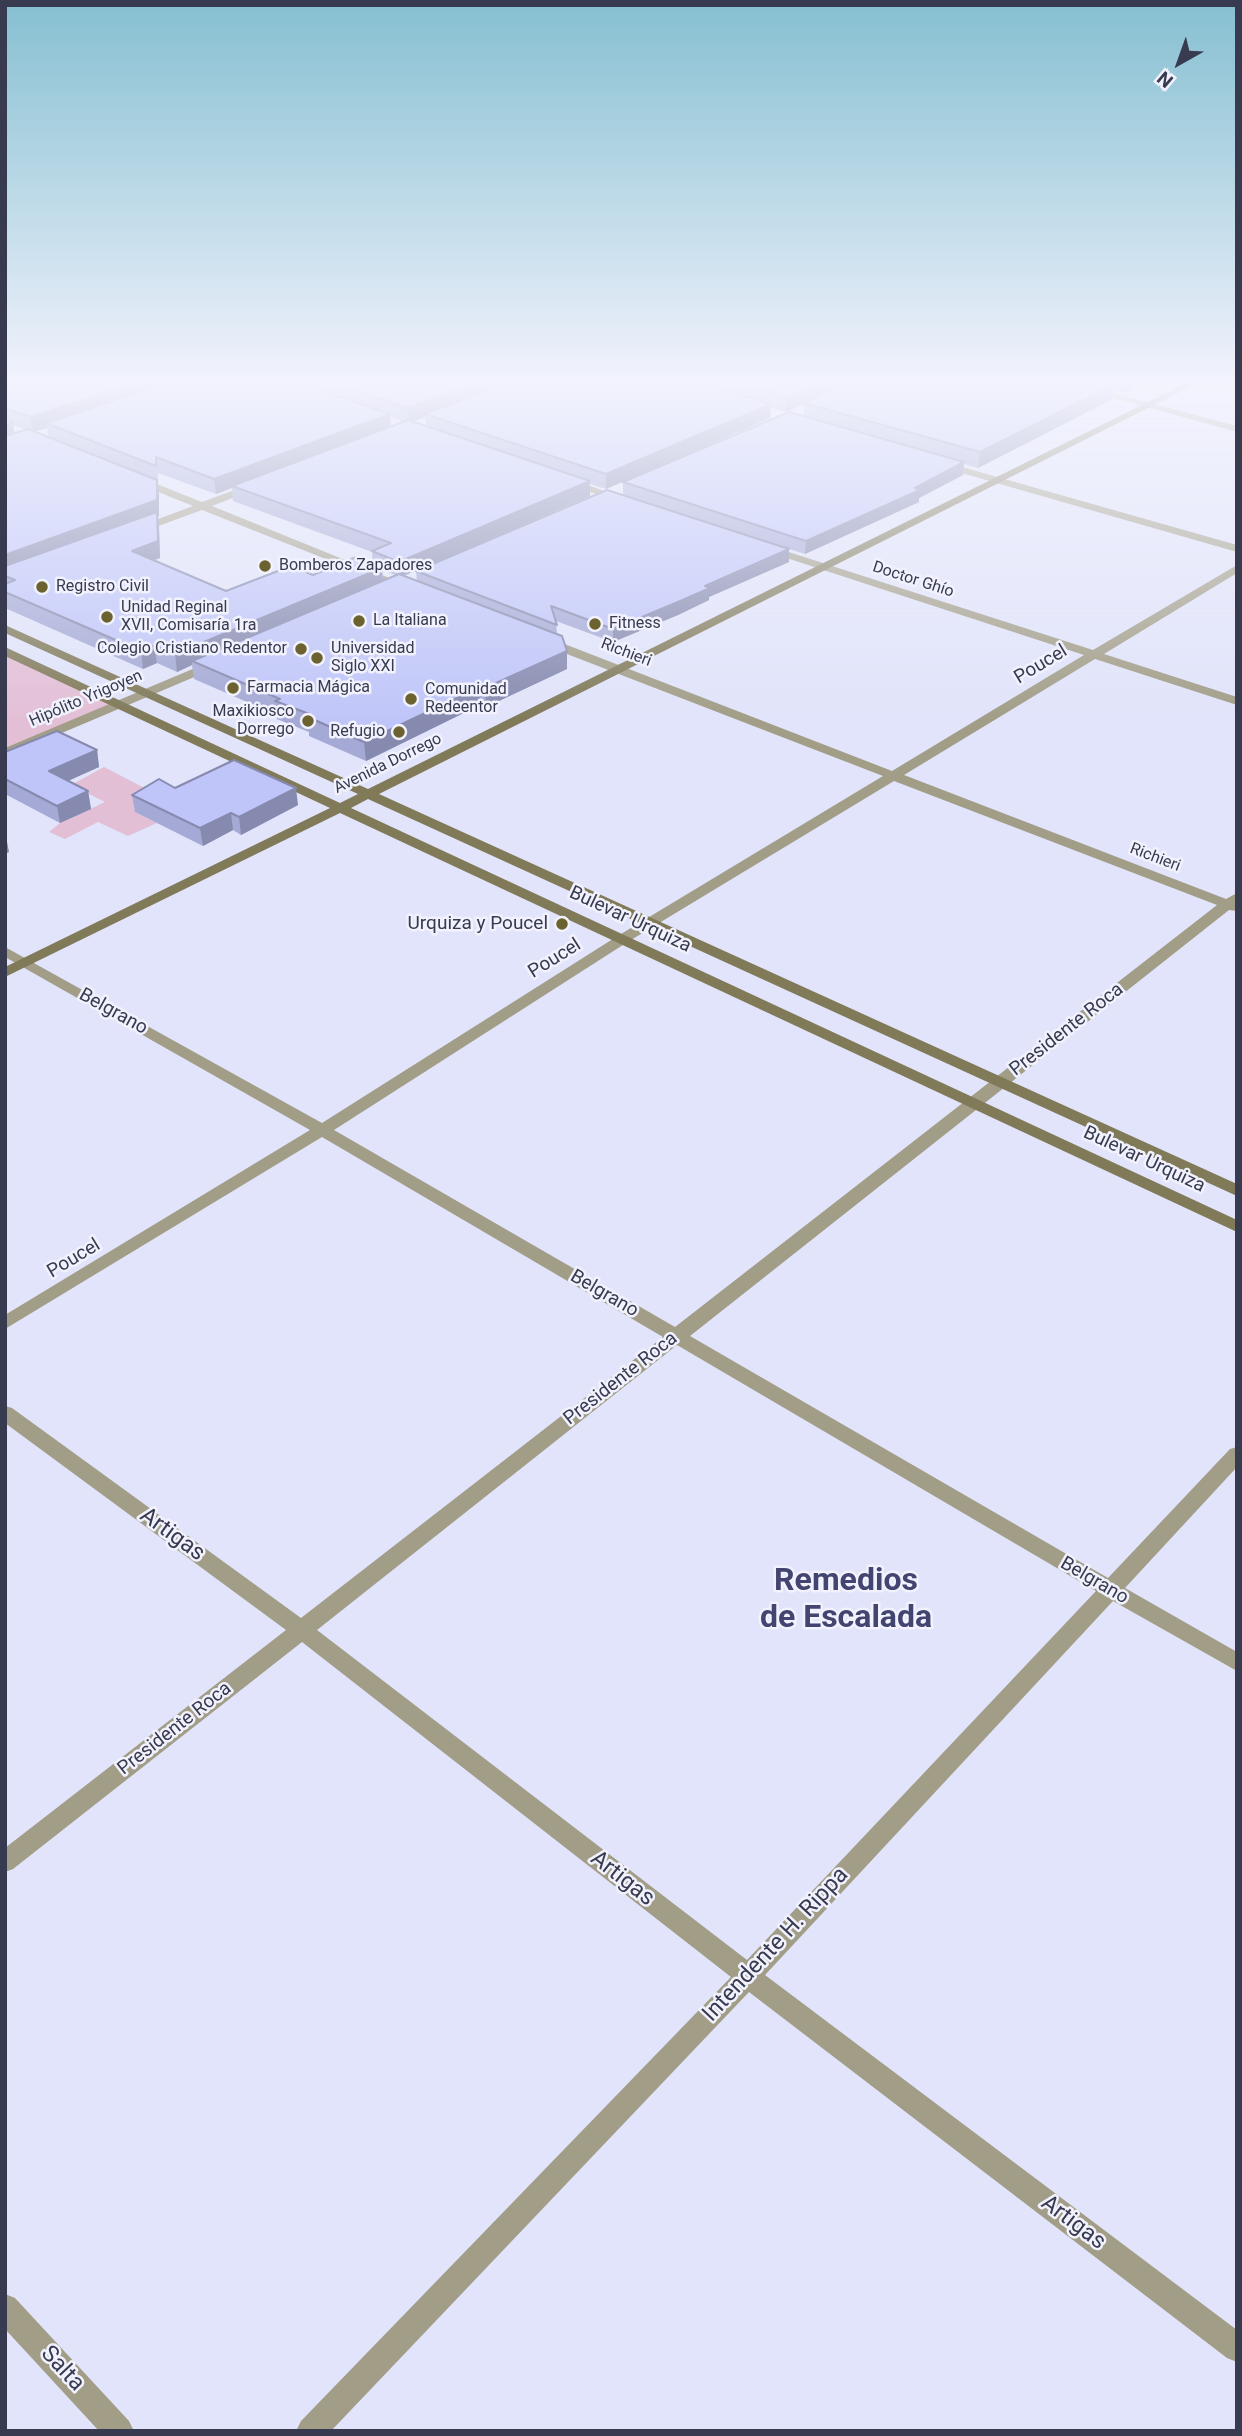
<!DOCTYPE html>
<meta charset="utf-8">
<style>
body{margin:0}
#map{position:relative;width:1242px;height:2436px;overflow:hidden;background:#e1e4fa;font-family:Roboto,sans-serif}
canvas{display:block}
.frame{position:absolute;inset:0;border:7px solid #383b4f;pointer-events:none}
.north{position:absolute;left:1144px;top:28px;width:70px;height:70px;-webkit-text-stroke:5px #f1f2fd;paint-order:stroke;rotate:220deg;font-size:19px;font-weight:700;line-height:28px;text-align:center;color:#383b4f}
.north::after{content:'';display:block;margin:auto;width:24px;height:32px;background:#383b4f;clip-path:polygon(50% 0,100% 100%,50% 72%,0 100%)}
</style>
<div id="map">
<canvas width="1242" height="2436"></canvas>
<div class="frame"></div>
<div class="north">N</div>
</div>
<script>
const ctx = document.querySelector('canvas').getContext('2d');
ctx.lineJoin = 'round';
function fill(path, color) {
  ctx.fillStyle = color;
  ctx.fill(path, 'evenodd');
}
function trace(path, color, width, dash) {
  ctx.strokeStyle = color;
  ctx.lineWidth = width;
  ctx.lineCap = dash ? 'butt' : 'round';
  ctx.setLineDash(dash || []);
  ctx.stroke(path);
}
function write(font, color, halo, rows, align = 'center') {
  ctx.font = font + ' Roboto,sans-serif';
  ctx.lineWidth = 5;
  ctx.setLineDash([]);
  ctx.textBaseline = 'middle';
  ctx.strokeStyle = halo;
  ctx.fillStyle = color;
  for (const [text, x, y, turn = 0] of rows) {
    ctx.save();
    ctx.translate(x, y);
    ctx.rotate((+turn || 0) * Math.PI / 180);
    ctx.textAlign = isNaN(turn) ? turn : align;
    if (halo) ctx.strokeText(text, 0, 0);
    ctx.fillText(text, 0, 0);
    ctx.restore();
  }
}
const green = new Path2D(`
 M5,651L119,705L5,753Z
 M104,767L162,797L135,812L157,823L128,836L98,822L65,839L49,832L60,823L105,802L71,785Z`);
const minor = new Path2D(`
 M1048,380H1064L1237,426V432Z
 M941,461L1237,545V552L937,466V462Z
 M131,477H139L202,502L248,485H256V489L212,506L414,588L404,590L202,510L142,532H134V528L193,506L131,481Z
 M563,479H571L629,500L620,502L563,483Z
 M762,546H770L1093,650L1237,565V573L1104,654L1237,697V705L1095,659L904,775L1226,899L1237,893V911L1229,910L690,1336L1108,1578L1230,1449L1237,1447V1467L1125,1588L1237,1652V1671L1113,1601L765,1975L1237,2330V2362L1227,2358L749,1992L331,2431H296L301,2421L731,1977L302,1642L13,1869L5,1872V1848L286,1630L5,1423V1406L12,1408L301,1618L663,1337L322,1137L5,1329V1315L310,1130L5,957V947L322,1123L616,937L883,776L541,644V638H549L892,771L1084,655L762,550ZM894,781L1217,905L675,1327L334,1130L626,943ZM677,1345L1096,1591L747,1960L317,1630Z
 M214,660L218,661V667L5,757V748Z
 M5,2294L15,2298L129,2421L134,2431H99L5,2329Z`);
const secondary = new Path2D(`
 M1192,380H1204L379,794L1237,1184V1196L368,799L351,808L1237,1220V1232L340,813L5,977V967L330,808L5,656V647L340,803L358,794L5,633V625L368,789Z`);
const wall = new Path2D(`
 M5,380H1151L1124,393L1112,390L1111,400L978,468L964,464L963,475L919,498V502L805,554L623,495V482L804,416V404L786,412L771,408L770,418L606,489L590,484V496L404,576L417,581L416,571L789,549V562L709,597V600L678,615L613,642L556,621L557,634L567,669L486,707L480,705L366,761L309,736V732L277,719V715L194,679L192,665L177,672L157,663L143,669L5,608ZM390,417L405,422L391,427ZM425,417L426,426L412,422ZM13,425L26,430L14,433ZM47,428L48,437L35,431ZM158,473L216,494L232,488L233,501L372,552L373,564L226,591L153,560L160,558L159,528L158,516H159V495L157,481L158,482ZM382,570L395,575L383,581Z
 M97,750L99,767L68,781L88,791L91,809L60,823L5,794V752Z
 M175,788L298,805L241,835L233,830L203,846L135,812L132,795Z`);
const shadedWall = new Path2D(`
 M144,380H191L46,423L47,428L33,432L30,417Z
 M485,380H524L425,414V417L409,423L408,408Z
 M828,380H861L804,403V404L786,412L787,397Z
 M1126,380H1151L1124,393Z
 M1113,385L1111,400L978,468L980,452Z
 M771,404L770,418L606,489V474Z
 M390,414L391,429L232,486V488L216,494L214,479Z
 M13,423L15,438L5,442V426Z
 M964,462L963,475L919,498V502L805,554L806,541Z
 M157,480L159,495V516H158L159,528L160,558L135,568L5,572V555Z
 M590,481V496L400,577L399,562Z
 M789,549V562L709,597V600L678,615L613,642V629L705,586Z
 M382,568L383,584L192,661V665L177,672L175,654Z
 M154,646L157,663L143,669L141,651Z
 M567,651V669L486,707L485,688Z
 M480,687V705L366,761L364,742Z
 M97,750L99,767L52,788L49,771Z
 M296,788L298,805L241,835L239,817Z
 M88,791L91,809L60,823L57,806Z
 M231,813L233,830L203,846L200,828Z
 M5,831L9,852L5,854Z`);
const building = new Path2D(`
 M5,380H144L30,417L5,408Z
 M176,380H290L390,414L214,479L156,457V466L46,423Z
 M322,380H485L408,408Z
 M515,380H691L771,404L606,474L425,414Z
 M726,380H828L787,397Z
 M856,380H1093L1113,385L980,452L804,403Z
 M789,412L964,462L915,488L920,490L806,541L623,482Z
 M5,420L13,423L5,426Z
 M408,420L590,481L399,562L372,551L391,543L232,486Z
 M28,429L157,480V500L5,555V436Z
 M607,490L789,549L705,586L710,588L678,602L613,629L551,606L557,625L416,571Z
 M157,512L158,541L132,551L226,591L291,566L313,575L356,557L382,568L175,654L154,646L141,651L5,592V584L15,580L5,576V566Z
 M399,574L562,636L567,651L485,688L480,687L364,742L308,717L312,715L275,701L280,699L192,661Z
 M57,731L97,750L49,771L88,791L57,806L5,779V752Z
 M234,760L296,788L239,817L231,813L200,828L132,795L159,779L175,788Z`);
const markers = [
 [265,566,7,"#6b622f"],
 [42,587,7,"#6b622f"],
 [107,617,7,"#6b622f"],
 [359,621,7,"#6b622f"],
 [595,624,7,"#6b622f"],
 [301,649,7,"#6b622f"],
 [317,658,7,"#6b622f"],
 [233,688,7,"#6b622f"],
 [411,699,7,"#6b622f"],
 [308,721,7,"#6b622f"],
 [399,732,7,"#6b622f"],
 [562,924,7,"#6b622f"]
];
const farPoinames = [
 ["Bomberos Zapadores",279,566],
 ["Registro Civil",56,587],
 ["Unidad Reginal",121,608],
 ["XVII, Comisaría 1ra",121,626],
 ["La Italiana",373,621],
 ["Fitness",609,624],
 ["Colegio Cristiano Redentor",287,649,"right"],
 ["Universidad",331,649],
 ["Siglo XXI",331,667],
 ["Farmacia Mágica",247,688],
 ["Comunidad",425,690],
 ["Redeentor",425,708],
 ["Maxikiosco",294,712,"right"],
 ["Dorrego",294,730,"right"],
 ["Refugio",385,732,"right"]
];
const farStreetnames = [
 ["Doctor Ghío",913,580,18],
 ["Richieri",626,653,21],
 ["Hipólito Yrigoyen",86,699,-23],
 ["Avenida Dorrego",388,764,-26],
 ["Richieri",1155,858,21]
];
const streetNames = [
 ["Poucel",1041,665,-31],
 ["Bulevar Urquiza",630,920,25],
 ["Poucel",555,959,-32],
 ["Belgrano",113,1012,29],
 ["Presidente Roca",1067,1030,-38],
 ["Bulevar Urquiza",1144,1160,25],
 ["Poucel",74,1259,-31],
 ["Belgrano",604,1294,30],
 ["Presidente Roca",621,1379,-38],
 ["Belgrano",1094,1581,30],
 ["Presidente Roca",175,1729,-38]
];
const poiNames = [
 ["Urquiza y Poucel",548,924]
];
const nearStreetnames = [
 ["Artigas",172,1535,36],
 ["Artigas",622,1879,38],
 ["Intendente H. Rippa",776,1945,-47],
 ["Artigas",1073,2223,37],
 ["Salta",62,2369,47]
];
const nearDistrictnames = [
 ["Remedios",846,1582],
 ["de Escalada",846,1619]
];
fill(green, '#e3bfd6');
fill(minor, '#a19d87');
fill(secondary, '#807a59');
fill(wall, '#a4a9d5');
fill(shadedWall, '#868aae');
fill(building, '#bfc5f8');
trace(building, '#868aae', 2);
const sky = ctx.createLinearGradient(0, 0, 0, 721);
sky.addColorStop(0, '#85bfd1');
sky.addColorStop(0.53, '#f2f3fd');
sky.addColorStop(1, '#f2f3fd00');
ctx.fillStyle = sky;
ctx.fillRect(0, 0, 1242, 721);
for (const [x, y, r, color] of markers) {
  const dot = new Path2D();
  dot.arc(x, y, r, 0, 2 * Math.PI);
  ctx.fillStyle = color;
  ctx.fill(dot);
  trace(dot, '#f1f2fd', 2.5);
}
write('16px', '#383b4f', '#f1f2fd', farPoinames, 'left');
write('16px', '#383b4f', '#f1f2fd', farStreetnames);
write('19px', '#383b4f', '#f1f2fd', streetNames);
write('19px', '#383b4f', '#f1f2fd', poiNames, 'right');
write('23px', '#383b4f', '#f1f2fd', nearStreetnames);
write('bold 32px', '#424570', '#f1f2fd', nearDistrictnames);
</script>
